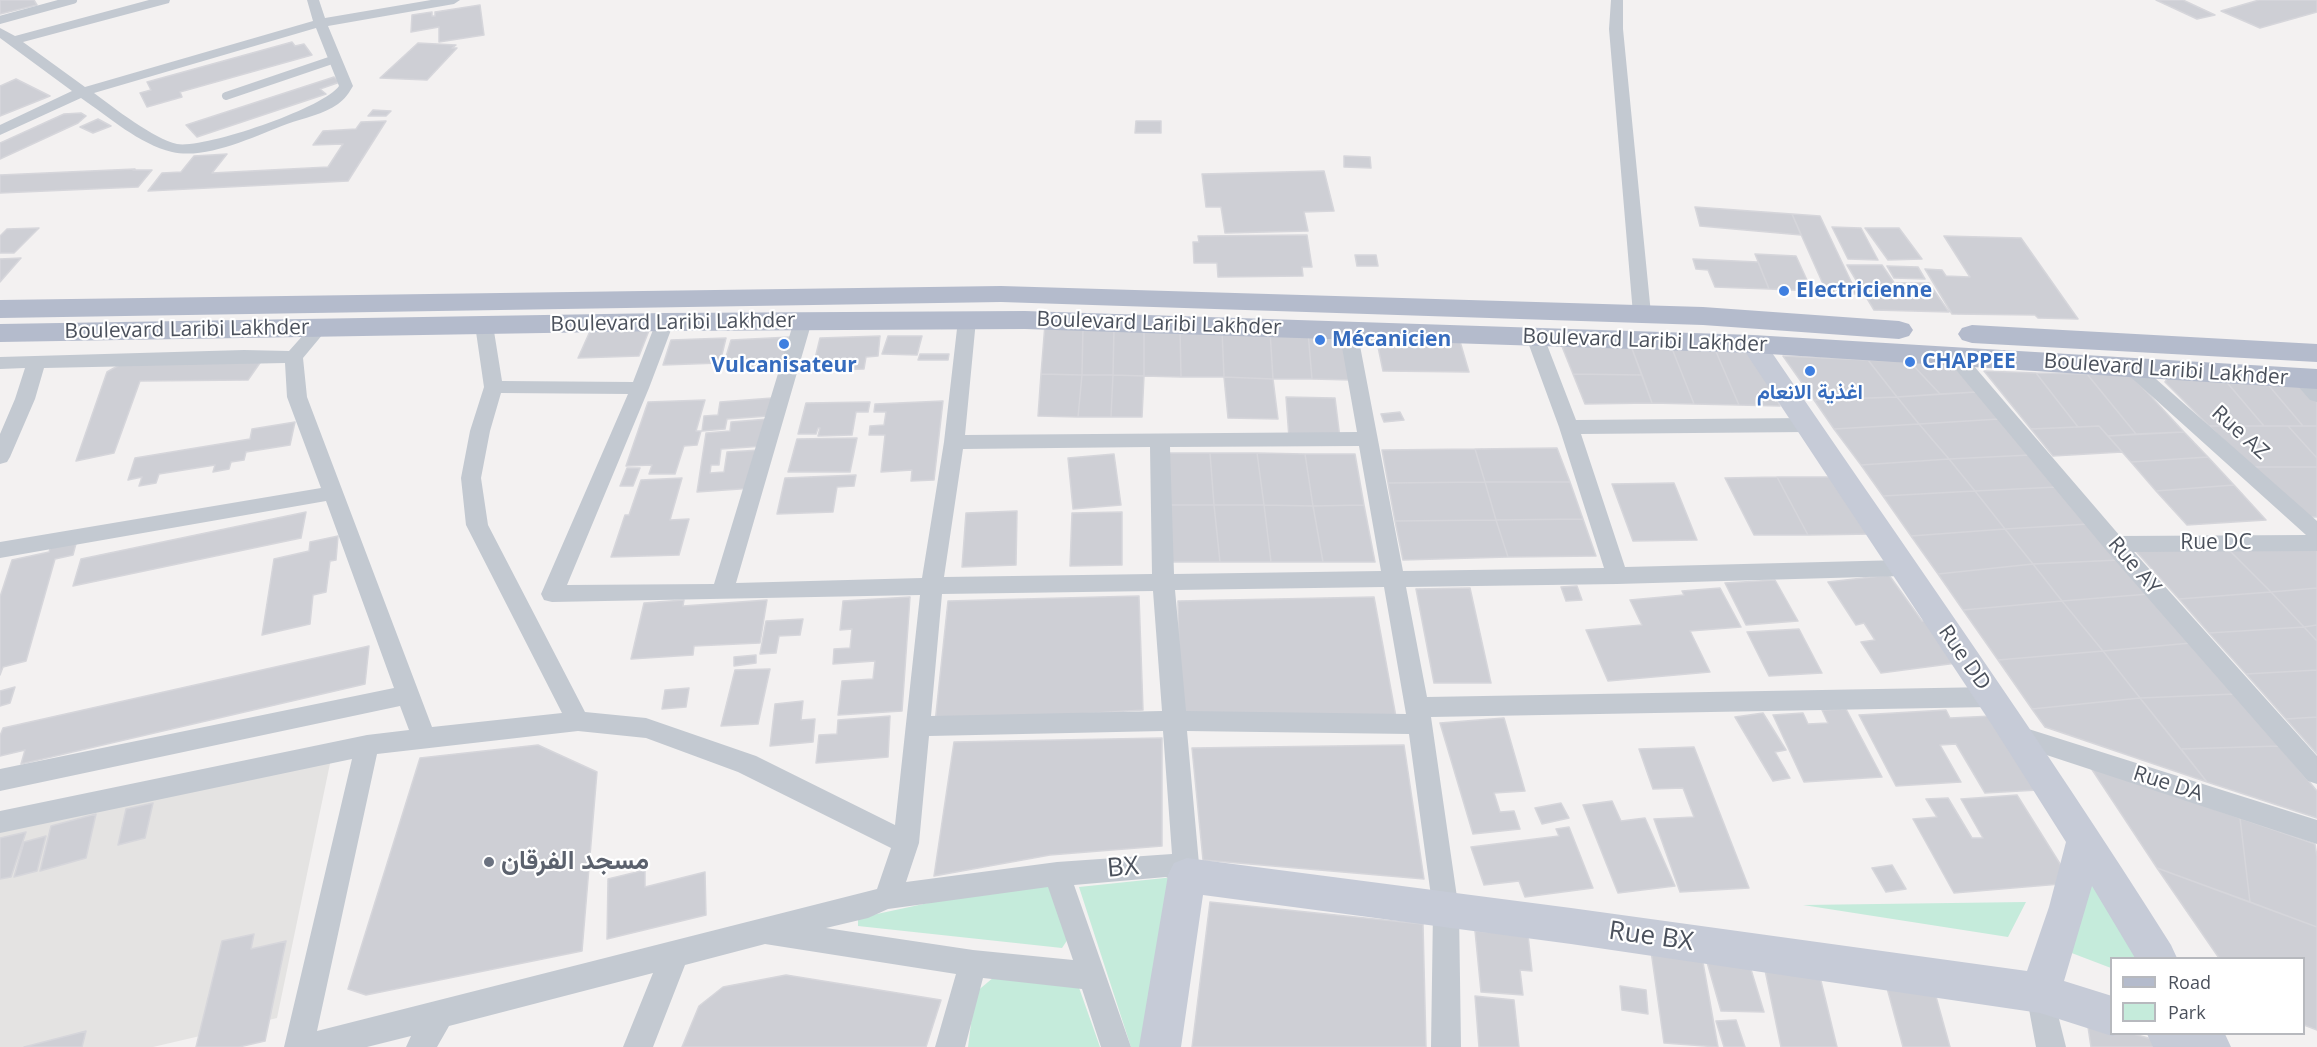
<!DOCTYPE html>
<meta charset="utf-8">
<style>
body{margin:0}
#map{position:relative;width:2317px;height:1047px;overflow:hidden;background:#f3f1f1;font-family:"Open Sans",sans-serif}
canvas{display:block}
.legend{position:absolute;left:2110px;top:957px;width:195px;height:78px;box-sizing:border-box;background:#fff;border:2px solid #b7b9be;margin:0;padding:8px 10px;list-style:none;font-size:18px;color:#4b515c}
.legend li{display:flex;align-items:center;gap:12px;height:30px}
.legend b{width:30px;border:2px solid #b7b9be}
</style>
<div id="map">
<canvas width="2317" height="1047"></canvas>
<ul class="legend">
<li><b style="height:8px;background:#b4bbcc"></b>Road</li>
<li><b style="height:16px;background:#c5ebdb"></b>Park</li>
</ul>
</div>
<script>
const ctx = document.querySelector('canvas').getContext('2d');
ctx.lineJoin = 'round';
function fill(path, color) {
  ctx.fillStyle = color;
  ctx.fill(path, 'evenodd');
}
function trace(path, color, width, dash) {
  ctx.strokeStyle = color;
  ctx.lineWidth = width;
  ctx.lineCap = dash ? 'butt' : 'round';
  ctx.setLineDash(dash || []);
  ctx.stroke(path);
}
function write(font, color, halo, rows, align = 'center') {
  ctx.font = font + ' "Open Sans",Vazirmatn,sans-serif';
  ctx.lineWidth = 4.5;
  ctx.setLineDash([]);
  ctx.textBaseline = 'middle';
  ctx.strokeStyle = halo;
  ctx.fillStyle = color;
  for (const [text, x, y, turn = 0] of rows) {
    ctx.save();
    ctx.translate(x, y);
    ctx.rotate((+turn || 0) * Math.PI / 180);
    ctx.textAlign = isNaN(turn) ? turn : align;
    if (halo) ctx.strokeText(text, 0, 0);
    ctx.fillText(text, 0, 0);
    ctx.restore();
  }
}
const education = new Path2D(`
 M332,754L277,1018L153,1047H0V822Z`);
const green = new Path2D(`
 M2095,863L2165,958H2112L2111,968L2069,952Z
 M1050,877L1068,939L1062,948L858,926V918Z
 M1174,877L1150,1047H1131L1079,887Z
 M2026,902L2008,937L1803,905Z
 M994,977L1077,982L1100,1047H968L975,993Z`);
const building = new Path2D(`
 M0,0H34L37,5L0,14Z
 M2156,0H2183L2215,15L2197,19Z
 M2259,0H2317V12L2260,28L2221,11Z
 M480,5L484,35L439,42V27L411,32L412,15L432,12V16H435V12Z
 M292,42L295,46L304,44L312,55L180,92L182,97L147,107L140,93L151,90L147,82Z
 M418,43L456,45L452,48H457L427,80L380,78Z
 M334,77L340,82L320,89L326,94L197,137L186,125Z
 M16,79L50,96L0,116V86Z
 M373,110L391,111L386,116H368Z
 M81,113L86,116L78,123L0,159V143L64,114Z
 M98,119L111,126L93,133L80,127Z
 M386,121L348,181L148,191L162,173L181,172L194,156L227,154L212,173L328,167L343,144L313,145L323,131L356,129L361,122Z
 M1136,121H1161V133H1135Z
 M1344,156L1370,157L1371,168L1344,167Z
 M135,169L133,170H152L138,187L0,193V175Z
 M1324,171L1334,211L1304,212L1308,231L1225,233L1221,207H1206L1202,174Z
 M1695,207L1792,214L1801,235L1700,226Z
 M1792,214L1820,216L1857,294L1827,293Z
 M1832,227L1861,228L1878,260L1848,259Z
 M39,228L14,253H0V236L7,229Z
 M1865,228H1899L1922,259L1888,260Z
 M1307,235L1312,267H1302L1303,276L1218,277L1217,263H1194L1193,242H1199L1198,236Z
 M1944,236L2021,238L2078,319L2038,318L2035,315L1952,314L1925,269L1942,270L1946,276L1970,277Z
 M1755,254L1796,256L1812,291L1769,289Z
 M1355,255H1376L1378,266H1357Z
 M21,258L0,282V259Z
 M1693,259L1758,262L1769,289L1715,287L1708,270L1696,269Z
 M1847,265H1882L1897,287H1899L1896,283H1929L1949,312L1874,310Z
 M1887,266L1918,267L1925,279L1894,278Z
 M1045,324L1083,326L1082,375L1041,374Z
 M1083,326L1114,327L1113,375H1082Z
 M1114,327H1144V376L1113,375Z
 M1144,327L1180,328L1181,377L1144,376Z
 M650,328L639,356L578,358L591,329Z
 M1180,328L1222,330L1224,377H1181Z
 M1222,330L1270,331L1273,379L1224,377Z
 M1270,331L1308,332L1312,379H1273Z
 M1308,332L1344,334L1351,380L1312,379Z
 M880,336L878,356L866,357L864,369L812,371L820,338Z
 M888,336H922L917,355L882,354Z
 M790,337L783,369L738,370L742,359L725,360L731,340Z
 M1376,337L1459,338L1469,372L1383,371Z
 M726,338L720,363L663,365L671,340Z
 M1561,344L1631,346L1642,375L1573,374Z
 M1631,346H1671L1694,404L1652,403Z
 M1671,346L1714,347L1739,405L1694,404Z
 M1714,347L1751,348L1780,406L1739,405Z
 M920,354H949L948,360H918Z
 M1783,356L1868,360L1897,397L1814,400Z
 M128,360H262L248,380L140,381L114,453L76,461L107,372Z
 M1868,360L1910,362L1940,394L1897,397Z
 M1910,362L1952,364L1977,392L1940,394Z
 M1984,371L2036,373L2078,427L2031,429Z
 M2036,373L2087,374L2136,434L2108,436L2099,426L2078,427Z
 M1041,374L1082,375L1078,417L1038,416Z
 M1573,374L1642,375L1652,403L1585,404Z
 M2087,374L2131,375L2184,432L2136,434Z
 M2170,374L2224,379L2264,426H2209L2165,382Z
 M1082,375H1113L1111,417H1078Z
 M1113,375L1144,376L1142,417H1111Z
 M1224,377L1273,379L1278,419L1228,418Z
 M2224,379L2265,381L2303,426H2264Z
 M2265,381L2307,383L2317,394V426H2303Z
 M1977,392L1999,419L1919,424L1897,397Z
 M1286,397L1335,398L1340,438H1289Z
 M1897,397L1919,424L1834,429L1814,400Z
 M772,398L769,416L727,419L725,429L702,431L704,416L718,415L720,402Z
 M705,400L696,431H701L697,445L684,446L675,474H649L652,465L626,466L648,402Z
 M943,401L934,480L911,481L912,470L881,472L885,435H869L870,426L884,425L886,412H874L875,404Z
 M870,402L868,412H856L852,435L818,436L820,428H818L816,434H798L806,403Z
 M1400,412L1404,420L1384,422L1381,414Z
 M768,419L764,446L721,449L719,465H711L710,473L724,472L727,452L760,450L754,488L697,492L706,433L730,431L731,422Z
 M1999,419L2030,455L1949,459L1919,424Z
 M295,422L290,445L246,452L244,460L231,462L229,469L213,472L215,465L159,474L156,483L139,486L142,477L128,480L135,458L250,439L252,429Z
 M1919,424L1949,459L1861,465L1834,429Z
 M2099,426L2122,452L2053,456L2031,429Z
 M2209,426H2288L2317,458V467H2251Z
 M2288,426H2317V458Z
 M2184,432L2208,457L2131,462L2108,436Z
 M857,438L850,472H788L797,439Z
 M1557,448L1570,482H1485L1475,449Z
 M1475,449L1485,482L1388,483L1382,450Z
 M1163,453H1210L1214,505H1165Z
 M1210,453H1257L1264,505H1214Z
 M1257,453L1305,454L1313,506L1264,505Z
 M1114,454L1121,505L1073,509L1068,458Z
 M1305,454H1355L1364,505L1313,506Z
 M2030,455L2057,487L1975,491L1949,459Z
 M2208,457L2234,485L2156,491L2131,462Z
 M1949,459L1975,491L1883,496L1861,465Z
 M2251,467H2317V517H2301Z
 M627,468H640L633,486H620Z
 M856,475L854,486L837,487L833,512L777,514L785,478Z
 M1777,477L1808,535H1754L1725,478Z
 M1777,477H1837L1873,534L1808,535Z
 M682,478L670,520L689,519L679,555L611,557L625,515H629L641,480Z
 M1485,482H1570L1583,519L1496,520Z
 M1485,482L1496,520L1395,521L1388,483Z
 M1674,483L1697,540L1633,541L1612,484Z
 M2234,485L2266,520L2187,525L2156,491Z
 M2057,487L2089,524L2005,529L1975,491Z
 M1975,491L2005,529L1911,536L1883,496Z
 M1165,505H1214L1220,562H1167Z
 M1214,505H1264L1271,562H1220Z
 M1264,505L1313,506L1323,562H1271Z
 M1364,505L1375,562H1323L1313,506Z
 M1017,511L1016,565L962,567L966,513Z
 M306,512L301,538L73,586L81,559Z
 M1122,512V565L1070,566L1072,513Z
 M1583,519L1596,556L1508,557L1496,520Z
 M1496,520L1508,557L1403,560L1395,521Z
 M2089,524L2119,560L2033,564L2005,529Z
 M2005,529L2033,564L1938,574L1911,536Z
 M78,536L73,555L55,559L26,661L3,667L0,675V597L12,560L49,552L52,542Z
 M338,536L336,560L330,561L326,592L313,595L310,624L262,635L274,559L309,551L310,542Z
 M2226,547L2271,592L2179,599L2134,549Z
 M2226,547L2317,548V588L2271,592Z
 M2119,560L2149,594L2062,601L2033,564Z
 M2033,564L2062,601L1963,610L1938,574Z
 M1889,575L1922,621H1927L1957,663L1881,673L1861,642L1875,640L1864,623L1856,625L1828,582Z
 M1775,580L1798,621L1746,625L1725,583Z
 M1577,586L1582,600L1566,601L1561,587Z
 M1470,588L1491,683H1434L1416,589Z
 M1720,588L1741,627L1690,631L1710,672L1608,681L1586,630L1642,625L1630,600L1684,595L1682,591Z
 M2317,588V625L2304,627L2271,592Z
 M2271,592L2304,627L2209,633L2179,599Z
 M2149,594L2191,643L2103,651L2062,601Z
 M1139,596L1143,710L935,723L948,601Z
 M910,597L902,711L838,715L842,681L873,679L875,661L833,664L834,649L850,648L852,629L840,630L843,601Z
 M1374,597L1396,717L1180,722L1178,601Z
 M684,600L683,606L767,600L760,643L694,646L693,655L631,659L644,603Z
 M2062,601L2103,651L1998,660L1963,610Z
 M803,619L800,635L779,636L776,653L760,654L766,621Z
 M2317,625V641L2304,627Z
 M2304,627L2317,641V670L2246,674L2209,633Z
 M1799,629L1822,673L1769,676L1747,632Z
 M2191,643L2235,694L2140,698L2103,651Z
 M369,646L365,684L21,764L25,750L0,756V736L3,728Z
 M2103,651L2140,698L2032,709L1998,660Z
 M756,655V663L734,666V657Z
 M770,669L758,724L721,726L735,670Z
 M2317,670V717L2286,719L2246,674Z
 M15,687L10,703L0,706V691Z
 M689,688L686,707L662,709L665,690Z
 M2235,694L2279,746L2181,749L2140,698Z
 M2140,698L2207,782L2045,727L2032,709Z
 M803,701L801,720L815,719L813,742L770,746L775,704Z
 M1846,709L1882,777L1804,782L1773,715L1803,713L1808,724L1828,723L1822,710Z
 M1946,710L1950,718L1993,716L2038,790L1985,793L1956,744L1940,745L1961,782L1896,786L1859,715Z
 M1763,713L1786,750L1775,752L1790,778L1773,781L1735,717Z
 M890,716L888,757L816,763L819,735L837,734L838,720Z
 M2317,717V754L2286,719Z
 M1504,718L1525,791L1494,793L1500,812L1514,811L1520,829L1473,834L1440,723Z
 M1162,738V846L1050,855L934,876L954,742Z
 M538,745L597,772L582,951L366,995L348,989L420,758Z
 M1404,745L1424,879L1203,860L1192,748Z
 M2279,746L2317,791V818L2207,782L2181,749Z
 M1694,747L1749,888L1680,892L1654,819L1694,817L1683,788L1653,789L1639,749Z
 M2089,765L2240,818L2250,902L2157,868Z
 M2017,795L2072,883L1954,893L1913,819L1937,817L1926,799L1948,798L1972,838H1983L1961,799Z
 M1612,801L1621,821L1645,818L1675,886L1618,893L1583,805Z
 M153,803L145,838L118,845L126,809Z
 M1561,803L1569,818L1542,824L1535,808Z
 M96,814L86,858L40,871L51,826Z
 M2240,818L2315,844L2317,857V927L2250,902Z
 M1569,827L1593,888L1525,897L1519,881L1484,885L1471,847L1559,836L1556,829Z
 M26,832L11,877L0,879V838Z
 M46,836L37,871L14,877L24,842Z
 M1892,865L1906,889L1886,892L1872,868Z
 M2157,868L2317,927V1030L2304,1025V958H2219Z
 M645,870V887L705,872L706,915L607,939L608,879Z
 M1210,902L1423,924L1426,1047H1192Z
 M1475,931L1528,935L1532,971L1520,970L1523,995L1481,992Z
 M254,934L251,949L286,941L265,1041L239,1047H196L222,941Z
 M1651,951L1702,957L1718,1047L1664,1043Z
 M1707,962L1749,963L1764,1012L1721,1011Z
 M1765,970L1820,977L1837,1047H1781Z
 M786,975L941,1000L926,1047H682L699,1006L723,987Z
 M1620,986L1646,990L1648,1014L1622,1010Z
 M1887,988L1935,993L1950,1047H1903Z
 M1475,996L1514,1000L1519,1047H1479Z
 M1736,1020L1745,1047H1724L1716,1021Z
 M2087,1020L2112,1034H2134L2159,1041L2160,1047H2091Z
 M86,1031L82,1047H24Z`);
const lane = new Path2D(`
 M0,20L73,0
 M226,96L335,59`);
const street = new Path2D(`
 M149,0H170L169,3L23,42L85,87L313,21L307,0H319L325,18L431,0H460L454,4L328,26L353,86C349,93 345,99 338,104C324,114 304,118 287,124C255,136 207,160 172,152C139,144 109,117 81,98L0,135V125L72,91L0,38V28L15,36ZM316,28L339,86C324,108 204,149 177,144C154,139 114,108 94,93Z
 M1611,0H1623V29L1651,314L1648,318H1636L1633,314L1609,29Z
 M967,314L973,316L976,320L965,435L1357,432L1339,330L1342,326H1354L1357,330L1403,571L1604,568L1559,427L1526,337L1529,333H1541L1544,337L1576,420L1806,418L1813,420L1816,425L1813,430L1806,432L1581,434L1625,567L1902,560L1910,562L1913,568L1910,574L1902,576L1617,584L1406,587L1427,697L1991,687L1999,690L2003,697L1999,704L1991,707L1431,717L1459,911L1461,1047H1431L1433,911L1409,734L1187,731L1200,875L1196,884L1187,887L1166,877L1074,885L1131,1047H1101L1082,989L983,978L965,1047H935L956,974L765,944L685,965L653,1047H623L653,973L449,1026L437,1047H406L411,1036L367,1047H284L352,759L0,833V811L367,735L409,730L400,706L0,791V769L394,688L326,501L0,558V542L321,488L287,397L285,363L44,368L35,399L10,457L7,462L0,464V434L15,399L25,368L0,369V357L244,350L289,351L313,324H325L328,328L303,358L307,397L432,727L562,713L466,525L461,478L470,431L484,387L475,325L478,321H490L493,325L502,381L633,382L656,322L659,318H671L674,322L649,388L567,585L714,584L794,321L797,317H809L812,321L736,583L922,578L944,442L958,320L961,316ZM501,393L628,394L541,594L544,600L552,602L920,595L895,825L756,756L646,718L585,712L488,525L481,478L490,431ZM1359,446L1381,571L1174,574L1170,447ZM1150,447L1152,574L944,577L963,449ZM1384,587L1406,714L1186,711L1175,590ZM1153,591L1162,711L931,716L942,594ZM578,731L646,738L738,772L891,848L877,889L317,1031L377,754ZM1163,731L1172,854L1057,862L906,882L919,843L929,736ZM1048,887L1073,960L973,950L826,928L868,918L888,909Z
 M1954,349L1961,351L2120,536L2306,535L2125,372L2123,368L2125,364H2139L2317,521V551L2134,552L2317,756V784L2308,781L2106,550L1947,359L1945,355L1947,351Z
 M2300,372L2307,374L2317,385V402L2310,400L2291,378L2293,374Z
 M2019,726L2317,820V844L2010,743L2007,736L2010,729Z
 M2040,979L2050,983L2066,1047H2036L2026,993L2030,983Z`);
const secondary = new Path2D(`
 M1753,336L1762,338C1899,540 2041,738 2171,945L2177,958H2135L2092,886L2064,981L2112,996V1034H2119L2112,1036L2040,1013L1571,944L1203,895L1181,1047H1139L1168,875L1174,863L1187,858L1571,908L2027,971L2049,907L2066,842L1992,725L1740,344L1744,338Z
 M2147,1034H2225L2231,1047H2153Z`);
const primary = new Path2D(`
 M1001,286L1703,307L1899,321L1909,324L1913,330L1909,336L1899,339L1703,325L1001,302L0,318V300Z
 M1025,311L1753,335L2317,369V389L1753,353L1025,329L665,331L0,342V324L665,313Z
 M1972,325L2317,344V362L1972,343L1962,340L1958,334L1962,328Z`);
const markers = [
 [1784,291,6,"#3f7fe0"],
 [1320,340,6,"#3f7fe0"],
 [784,344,6,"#3f7fe0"],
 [1910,362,6,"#3f7fe0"],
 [1810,371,6,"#3f7fe0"],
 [489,862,6,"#6b7280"]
];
const shopNames = [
 ["Electricienne",1796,291],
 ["Mécanicien",1332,340],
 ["CHAPPEE",1922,362],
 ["Vulcanisateur",784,366,"center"],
 ["اغذية الانعام",1810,393,"center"]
];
const streetNames = [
 ["Boulevard Laribi Lakhder",673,323,-1],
 ["Boulevard Laribi Lakhder",1159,324,2],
 ["Boulevard Laribi Lakhder",187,330,-1],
 ["Boulevard Laribi Lakhder",1645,341,2],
 ["Boulevard Laribi Lakhder",2166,370,4],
 ["Rue AZ",2240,433,42],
 ["Rue DC",2216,543],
 ["Rue AY",2134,566,49],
 ["Rue DD",1964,658,55],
 ["Rue DA",2168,784,18]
];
const nearWorshipnames = [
 ["مسجد الفرقان",501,862]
];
const nearStreetnames = [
 ["BX",1123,868,-5],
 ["Rue BX",1651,937,8]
];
fill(education, '#e4e3e2');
fill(green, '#c5ebdb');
fill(building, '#cecfd5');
trace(building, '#d6d6db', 1.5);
trace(lane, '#c3c9d1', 8);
fill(street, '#c3c9d1');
fill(secondary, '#c6cbd7');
fill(primary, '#b4bbcc');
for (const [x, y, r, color] of markers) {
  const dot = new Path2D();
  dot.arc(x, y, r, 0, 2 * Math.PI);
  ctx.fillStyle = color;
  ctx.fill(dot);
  trace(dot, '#fff', 2);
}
write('bold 21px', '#366cbe', '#fff', shopNames, 'left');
write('21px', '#4b515c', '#fff', streetNames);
write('bold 26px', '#5b616d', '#fff', nearWorshipnames, 'left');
write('26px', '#4b515c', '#fff', nearStreetnames);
</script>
